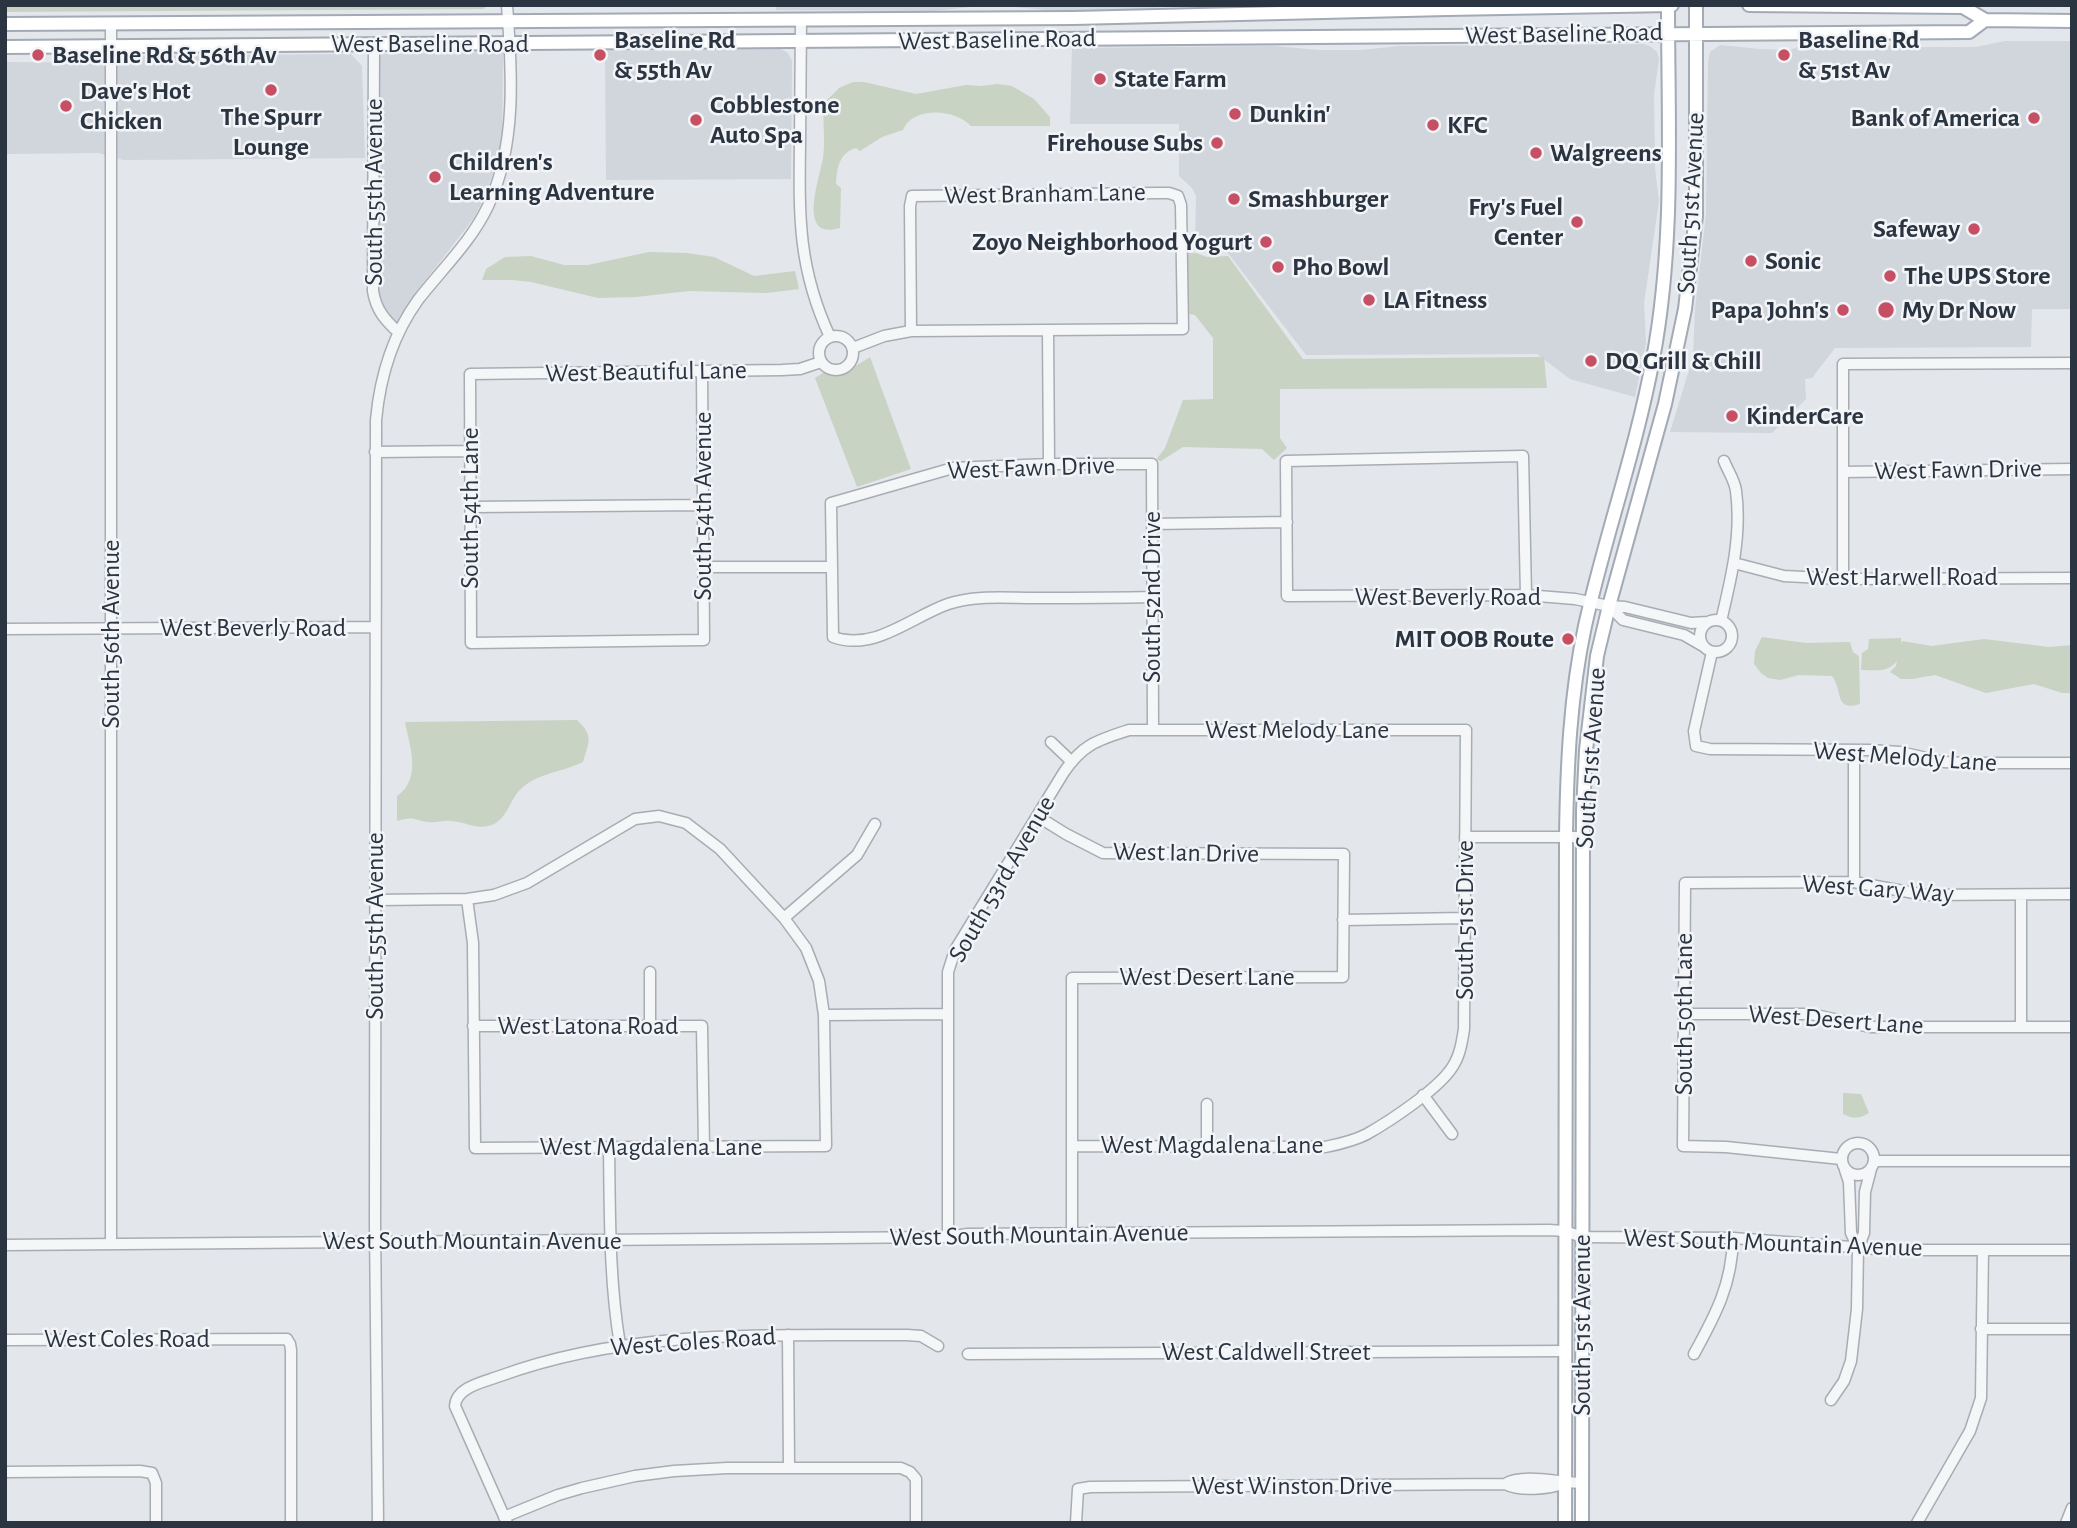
<!DOCTYPE html>
<style>
body{margin:0}
#map{position:relative;width:2077px;height:1528px;overflow:hidden;background:#e3e6ea;font-family:"Alegreya Sans",sans-serif}
canvas{display:block}
.frame{position:absolute;inset:0;border:7px solid #2b3441;pointer-events:none}
</style>
<div id="map">
<canvas width="2077" height="1528"></canvas>
<div class="frame"></div>
</div>
<script>
const ctx = document.querySelector('canvas').getContext('2d');
ctx.lineJoin = 'round';
function fill(path, color) {
  ctx.fillStyle = color;
  ctx.fill(path, 'evenodd');
}
function trace(path, color, width, dash) {
  ctx.strokeStyle = color;
  ctx.lineWidth = width;
  ctx.lineCap = dash ? 'butt' : 'round';
  ctx.setLineDash(dash || []);
  ctx.stroke(path);
}
function write(font, color, halo, rows, align = 'center') {
  ctx.font = font + ' "Alegreya Sans",sans-serif';
  ctx.lineWidth = 5;
  ctx.setLineDash([]);
  ctx.textBaseline = 'middle';
  ctx.strokeStyle = halo;
  ctx.fillStyle = color;
  for (const [text, x, y, turn = 0] of rows) {
    ctx.save();
    ctx.translate(x, y);
    ctx.rotate((+turn || 0) * Math.PI / 180);
    ctx.textAlign = isNaN(turn) ? turn : align;
    if (halo) ctx.strokeText(text, 0, 0);
    ctx.fillText(text, 0, 0);
    ctx.restore();
  }
}
const built = new Path2D(`
 M776,5H1170L1152,9L1056,11L1005,6L970,7L934,11L776,10Z
 M2005,41H2072V309H2032L2031,347L1835,348L1812,378L1805,379L1806,399L1772,433L1670,432L1693,357L1695,309L1706,215L1708,61L1710,52L1720,45L1760,49L1790,50L1807,43H1866L1915,47H1976Z
 M1644,44L1651,47L1657,52L1659,59L1654,95L1655,168L1659,201L1644,303L1646,343L1635,397L1570,379L1537,354L1306,355L1228,253L1195,249L1196,196L1192,188L1179,176V124H1070L1072,48L1274,46L1319,50H1361L1399,46Z
 M781,49L788,53L792,61L791,179L606,180L605,51Z
 M503,52L502,136L498,157L485,197L473,219L415,294L397,323L388,314L379,300L377,290L379,54Z
 M351,54L362,66L365,158L123,160L99,153L5,154V62L126,63L132,56Z`);
const green = new Path2D(`
 M5,5H487L484,9L5,12Z
 M853,82H864L916,94L966,85L981,86L997,84L1012,86L1034,99L1050,117V126H971C955,109 913,106 903,130L882,137L860,151L856,148C839,153 837,168 836,184L841,188L840,228C796,241 820,178 823,158C826,139 822,121 824,103L839,88Z
 M649,252L687,253L714,257L754,276L795,271L799,289L767,293L689,291L636,297L598,298L531,282L512,280H482L486,269L505,257L531,256L564,265H588Z
 M1188,253H1196L1207,257L1228,256L1303,359L1544,357L1547,388L1280,389V438L1287,448L1274,460L1262,449L1183,447L1161,461L1156,460L1165,448L1183,400L1213,399V338L1195,315L1189,314L1187,309Z
 M870,357L911,469L857,487L815,378L823,373C842,377 854,367 870,357Z
 M1762,637L1806,643L1850,642L1853,652L1859,656L1860,704C1834,712 1843,690 1832,676L1799,675L1780,680L1768,678L1761,673L1754,664L1755,651Z
 M1901,638V644L1902,641L1932,646L1984,639L2049,647L2072,645V693H2062L2034,684L1986,693L1935,675L1912,679H1901L1890,672L1896,666L1897,661C1887,673 1876,670 1861,670L1862,653L1868,649L1869,639Z
 M577,720C594,736 589,742 583,762C562,772 540,773 523,787C509,798 508,822 488,826C474,829 463,821 450,821C443,820 436,823 428,822C412,820 416,816 397,821V796C422,779 410,747 405,722Z
 M1843,1093L1861,1094L1869,1113C1859,1119 1853,1119 1843,1114Z`);
const minor = new Path2D(`
 M801,20C801,61 800,102 800,143C799,217 798,268 830,337
 M111,23V1244
 M374,44L373,291C376,310 385,320 398,332
 M1048,330L1049,464
 M819 353a17 17 0 1 1 34 0a17 17 0 1 1-34 0Z
 M853,348L884,336L911,331L1183,329L1181,205L1178,196L1169,193H1159L912,196L910,206L911,331
 M702,371L704,640L471,643L470,374L782,370L800,369L821,362
 M375,452L470,451
 M1843,472L2072,469
 M470,507L703,505
 M1152,524L1287,522
 M1734,563L1784,576L1843,579L2072,578
 M704,567H832
 M1843,579V364L2072,363
 M1526,595L1523,456L1286,461L1287,596L1526,595L1575,599L1609,606L1625,607L1691,623L1708,622
 M1152,597C1113,598 1073,598 1034,598C1006,598 975,595 948,604C911,617 874,652 833,637L831,503L953,468L1049,464H1152L1153,730
 M1609,606L1623,620L1684,635L1703,646
 M1700 636a16 16 0 1 1 32 0a16 16 0 1 1-32 0Z
 M1721,621C1731,579 1742,535 1736,491C1735,481 1728,471 1724,461
 M5,629L375,627
 M1712,652L1694,731L1696,746L1710,749L1869,750L1900,752L1944,762L1964,763H2072
 M1051,742L1072,762
 M1037,816L1066,834L1103,853L1344,854L1343,977L1072,978V1234
 M1465,837H1583
 M1854,882V750
 M2021,895V1027
 M375,900L467,899L494,895L527,883L635,819L659,816L686,823L720,849L784,918L806,948L819,981L824,1015L826,1146L475,1148L473,943L467,899
 M784,918L857,855L875,824
 M1343,920L1465,918
 M650,972V1026
 M1684,1014H1811L1870,1027H2072
 M824,1015L948,1014
 M473,1026H702L704,1147
 M1423,1095L1452,1134
 M1842 1159a16 16 0 1 1 32 0a16 16 0 1 1-32 0Z
 M1207,1147V1104
 M609,1148C610,1214 609,1279 620,1345
 M1841,1159L1726,1147L1683,1146L1685,883L1854,882L1925,895L2072,894
 M1874,1161H2072
 M1845,1170L1849,1182L1851,1233L1858,1248
 M948,1237V972L955,950L1064,772C1083,744 1098,740 1129,730H1466L1464,1029C1462,1042 1460,1055 1453,1066C1440,1088 1390,1121 1367,1134C1354,1141 1340,1144 1325,1147L1072,1146
 M5,1245L948,1237L968,1234L1549,1230L1565,1231L1582,1237L1733,1238L1891,1250H2072
 M1981,1329H2072
 M788,1335L789,1468
 M5,1340L287,1339L290,1344L291,1350V1523
 M968,1354L1565,1351
 M1694,1354C1716,1314 1732,1284 1733,1238
 M1831,1400L1844,1381L1851,1361L1857,1309L1858,1248L1864,1233L1865,1192L1871,1169
 M5,1472L140,1471L152,1473L156,1483V1523
 M1505,1484C1523,1473 1560,1483 1582,1483
 M504,1517L558,1495L582,1488L635,1476L674,1471L727,1468H901L910,1472L916,1479V1523
 M378,1523L375,1225L376,420C380,377 392,336 418,300C442,269 471,242 488,206C517,145 512,71 507,5
 M507,1523L455,1406C456,1387 484,1382 500,1376C631,1328 770,1336 907,1335L921,1336L938,1346
 M1076,1523L1078,1489L1090,1487L1505,1484C1521,1492 1548,1489 1565,1483
 M1917,1523L1970,1431L1981,1398L1983,1250
 M2066,1523L2072,1508`);
const major = new Path2D(`
 M1749,5L1963,7L1985,20L2072,21
 M5,24L1074,18L1447,9L1672,5
 M5,47L1969,32L1985,20
 M1565,1523L1566,837C1567,766 1570,696 1585,626C1605,536 1636,450 1653,359C1675,242 1668,123 1668,5
 M1582,1523L1583,811L1586,750L1597,656L1609,606L1665,404L1685,309L1696,216V5`);
const markers = [
 [38,55,7,"#c74f63"],
 [600,55,7,"#c74f63"],
 [1784,55,7,"#c74f63"],
 [1100,79,7,"#c74f63"],
 [271,90,7,"#c74f63"],
 [66,106,7,"#c74f63"],
 [1235,114,7,"#c74f63"],
 [2034,118,7,"#c74f63"],
 [696,120,7,"#c74f63"],
 [1433,125,7,"#c74f63"],
 [1217,143,7,"#c74f63"],
 [1536,153,7,"#c74f63"],
 [435,177,7,"#c74f63"],
 [1234,199,7,"#c74f63"],
 [1577,222,7,"#c74f63"],
 [1974,229,7,"#c74f63"],
 [1266,242,7,"#c74f63"],
 [1751,261,7,"#c74f63"],
 [1278,267,7,"#c74f63"],
 [1890,276,7,"#c74f63"],
 [1369,300,7,"#c74f63"],
 [1843,310,7,"#c74f63"],
 [1886,310,9,"#c74f63"],
 [1591,361,7,"#c74f63"],
 [1732,416,7,"#c74f63"],
 [1568,639,7,"#c74f63"]
];
const streetNames = [
 ["West Baseline Road",1564,34,-1],
 ["West Baseline Road",997,40,-1],
 ["West Baseline Road",430,44],
 ["South 55th Avenue",374,192,-90],
 ["West Branham Lane",1045,194,-1],
 ["South 51st Avenue",1691,203,-87],
 ["West Beautiful Lane",646,372,-1],
 ["West Fawn Drive",1031,468,-2],
 ["West Fawn Drive",1958,470,-1],
 ["South 54th Avenue",703,506,-90],
 ["South 54th Lane",470,508,-90],
 ["West Harwell Road",1902,577],
 ["South 52nd Drive",1152,597,-90],
 ["West Beverly Road",1448,597],
 ["West Beverly Road",253,628],
 ["South 56th Avenue",111,634,-90],
 ["West Melody Lane",1297,730],
 ["West Melody Lane",1905,757,4],
 ["South 51st Avenue",1591,758,-86],
 ["West Ian Drive",1186,853,1],
 ["South 53rd Avenue",1002,879,-60],
 ["West Gary Way",1878,889,4],
 ["South 51st Drive",1465,920,-90],
 ["South 55th Avenue",375,926,-90],
 ["West Desert Lane",1207,977],
 ["South 50th Lane",1684,1014,-90],
 ["West Desert Lane",1836,1020,4],
 ["West Latona Road",588,1026],
 ["West Magdalena Lane",1212,1145],
 ["West Magdalena Lane",651,1147],
 ["West South Mountain Avenue",1039,1235,-1],
 ["West South Mountain Avenue",472,1241],
 ["West South Mountain Avenue",1773,1243,2],
 ["South 51st Avenue",1582,1325,-90],
 ["West Coles Road",127,1339],
 ["West Coles Road",693,1342,-4],
 ["West Caldwell Street",1266,1352],
 ["West Winston Drive",1292,1486]
];
const poiNames = [
 ["Baseline Rd",614,40],
 ["& 55th Av",614,70],
 ["Baseline Rd",1798,40],
 ["& 51st Av",1798,70],
 ["Baseline Rd & 56th Av",52,55],
 ["State Farm",1114,79],
 ["Dave's Hot",80,91],
 ["Chicken",80,121],
 ["Cobblestone",710,105],
 ["Auto Spa",710,135],
 ["Dunkin'",1249,114],
 ["The Spurr",271,117,"center"],
 ["Lounge",271,147,"center"],
 ["Bank of America",2020,118,"right"],
 ["KFC",1447,125],
 ["Firehouse Subs",1203,143,"right"],
 ["Walgreens",1550,153],
 ["Children's",449,162],
 ["Learning Adventure",449,192],
 ["Smashburger",1248,199],
 ["Fry's Fuel",1563,207,"right"],
 ["Center",1563,237,"right"],
 ["Safeway",1960,229,"right"],
 ["Zoyo Neighborhood Yogurt",1252,242,"right"],
 ["Sonic",1765,261],
 ["Pho Bowl",1292,267],
 ["The UPS Store",1904,276],
 ["LA Fitness",1383,300],
 ["Papa John's",1829,310,"right"],
 ["My Dr Now",1902,310],
 ["DQ Grill & Chill",1605,361],
 ["KinderCare",1746,416],
 ["MIT OOB Route",1554,639,"right"]
];
fill(built, '#d1d5dc');
fill(green, '#c8d3c4');
trace(minor, '#a8adb4', 13);
trace(major, '#a2aab5', 16);
trace(minor, '#f5f6f8', 10);
trace(major, '#fff', 12);
for (const [x, y, r, color] of markers) {
  const dot = new Path2D();
  dot.arc(x, y, r, 0, 2 * Math.PI);
  ctx.fillStyle = color;
  ctx.fill(dot);
  trace(dot, '#f2f4f7', 2.5);
}
write('26px', '#2b3441', '#f2f4f7', streetNames);
write('bold 26px', '#2b3441', '#f2f4f7', poiNames, 'left');
</script>
